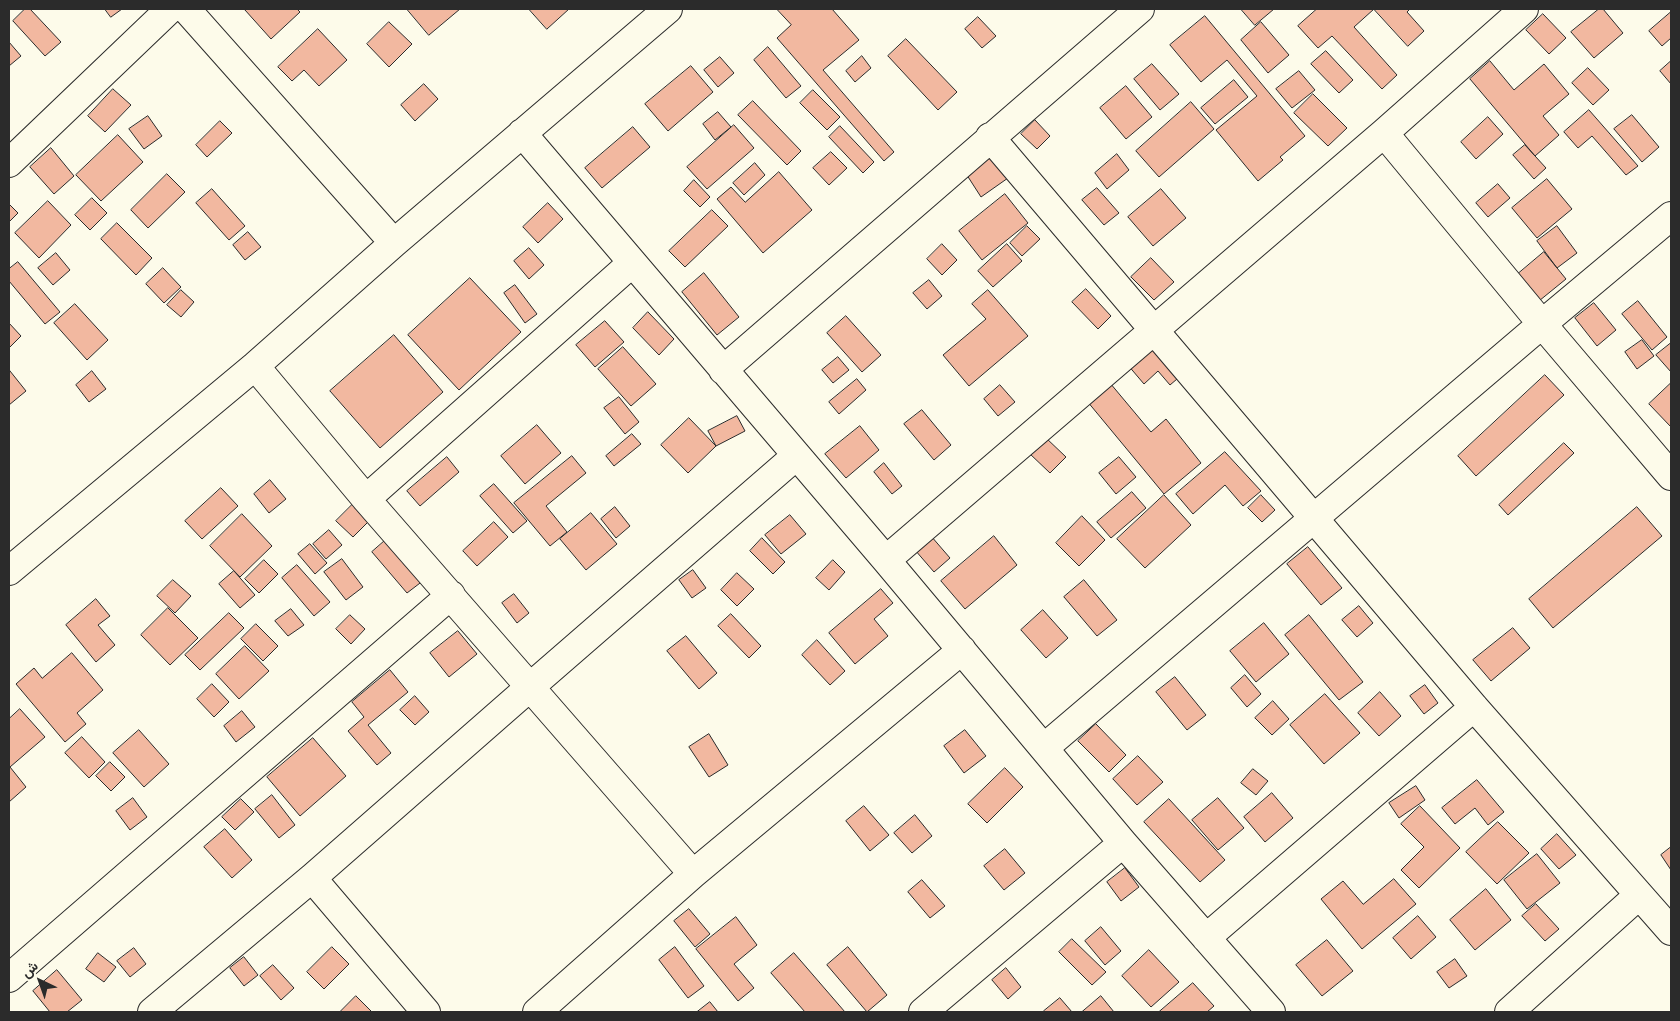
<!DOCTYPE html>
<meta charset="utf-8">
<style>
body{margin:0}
#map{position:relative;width:1680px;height:1021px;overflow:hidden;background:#fdfbea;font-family:Signika,Vazirmatn,sans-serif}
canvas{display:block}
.frame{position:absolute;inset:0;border:10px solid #2b2b2b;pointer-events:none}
.north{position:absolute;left:15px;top:956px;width:50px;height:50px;-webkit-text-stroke:4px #fdfbea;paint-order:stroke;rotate:318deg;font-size:14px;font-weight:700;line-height:20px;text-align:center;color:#2b2b2b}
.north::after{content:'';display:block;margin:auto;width:18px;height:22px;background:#2b2b2b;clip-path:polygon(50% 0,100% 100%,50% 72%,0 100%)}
</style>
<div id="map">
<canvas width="1680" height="1021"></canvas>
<div class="frame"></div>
<div class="north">ش</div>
</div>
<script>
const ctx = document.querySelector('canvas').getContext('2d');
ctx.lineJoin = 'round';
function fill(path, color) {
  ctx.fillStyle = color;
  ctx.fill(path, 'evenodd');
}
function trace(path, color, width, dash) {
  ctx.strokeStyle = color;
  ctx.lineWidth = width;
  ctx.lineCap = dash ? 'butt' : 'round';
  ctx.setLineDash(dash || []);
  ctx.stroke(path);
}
const building = new Path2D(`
 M25,9H30L61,42L45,56L13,21Z
 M105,9H122L111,17Z
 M247,9H297L300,12L271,39L245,10Z
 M407,9H460L429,35Z
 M529,9H569L547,29Z
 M777,9H832L859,40L823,70L894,152L884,161L777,38L791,25Z
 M1241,9H1274L1255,25Z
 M1317,9H1374L1354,27L1397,75L1382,89L1332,36L1318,48L1298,26Z
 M1374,9H1410L1407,12L1424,31L1408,46Z
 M1599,9H1603L1623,33L1594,58L1571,32Z
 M1671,12V38L1662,46L1649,31Z
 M1543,14L1566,38L1549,54L1526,30Z
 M1205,16L1305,136L1280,157L1283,160L1258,181L1216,130L1257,96L1227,60L1201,82L1170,45Z
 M978,17L996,36L982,48L965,29Z
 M389,22L412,44L389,67L367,44Z
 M1261,22L1289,55L1268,73L1241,40Z
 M318,29L347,60L319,86L304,70L292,81L278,67Z
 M906,39L957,92L938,110L888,56Z
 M9,42L21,56L9,66Z
 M768,47L801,86L786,98L754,60Z
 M1326,51L1353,80L1339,93L1311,64Z
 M862,56L871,68L855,82L846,71Z
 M720,57L734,73L718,87L704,70Z
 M1490,61L1514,90L1544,64L1569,94L1543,116L1559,135L1535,156L1470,79Z
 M1671,61V84L1660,71Z
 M1152,64L1179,94L1160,110L1134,79Z
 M691,66L713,92L668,131L645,104Z
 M1588,68L1609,90L1593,105L1572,83Z
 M1299,71L1315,90L1292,108L1276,89Z
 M1234,80L1248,97L1215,124L1201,108Z
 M424,84L438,99L415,121L401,105Z
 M1126,86L1152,117L1126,139L1100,108Z
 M113,89L131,105L105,132L88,116Z
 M813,90L840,117L827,130L800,103Z
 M1313,94L1347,128L1328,146L1294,113Z
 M753,101L801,151L787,165L738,115Z
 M1191,102L1214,129L1159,177L1136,151Z
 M1589,110L1638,166L1626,175L1592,136L1578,148L1564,132Z
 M718,112L731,127L715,140L703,124Z
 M1632,115L1659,147L1642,162L1614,129Z
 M148,116L162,136L144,149L129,129Z
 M1488,117L1503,134L1476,159L1461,142Z
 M1035,120L1050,136L1037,149L1021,134Z
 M220,121L232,133L207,157L196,145Z
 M734,125L754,148L707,189L687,167Z
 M840,126L874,162L863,173L829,137Z
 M633,127L650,147L602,188L585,168Z
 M118,135L143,162L101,201L76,175Z
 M1525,145L1546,168L1534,179L1513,155Z
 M51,148L74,176L54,194L30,167Z
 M990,151L1008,178L981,197L963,169Z
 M831,152L847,168L829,185L813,168Z
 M1117,154L1129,170L1107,189L1095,173Z
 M755,163L765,175L744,195L733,183Z
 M779,172L812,210L763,253L717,199L731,187L745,202Z
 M167,174L185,192L148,228L131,210Z
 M1547,179L1572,209L1537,238L1512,208Z
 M694,180L710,197L700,207L684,191Z
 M1498,184L1510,198L1488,217L1476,203Z
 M1097,188L1119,213L1104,225L1082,200Z
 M212,189L245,226L229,240L196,203Z
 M1161,189L1186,218L1153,246L1128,217Z
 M1005,194L1028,223L982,260L959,231Z
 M92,198L107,213L90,230L75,215Z
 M48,201L71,225L39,258L15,233Z
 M548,203L563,219L538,243L523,227Z
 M9,204L18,213L9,222Z
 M712,210L728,226L685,267L669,251Z
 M117,223L152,258L136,275L101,239Z
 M1027,226L1040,239L1022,256L1010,243Z
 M1557,226L1577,253L1557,268L1537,241Z
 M248,232L261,247L245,260L233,245Z
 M942,244L957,260L942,275L927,259Z
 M1007,244L1022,261L993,287L978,271Z
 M529,248L544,265L529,279L514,261Z
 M1544,252L1566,279L1534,305L1512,279Z
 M56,253L70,270L53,285L38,268Z
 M1151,258L1174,282L1154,300L1131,277Z
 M18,262L60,312L45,324L9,281V269Z
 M163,268L181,287L164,303L146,284Z
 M704,273L739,317L717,335L682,292Z
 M470,278L521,332L459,390L408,335Z
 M929,280L942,296L927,309L913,293Z
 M515,285L537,314L525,323L504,293Z
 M1086,289L1111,316L1098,329L1072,302Z
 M181,290L194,302L181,317L167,305Z
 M988,290L1028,336L969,386L943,355L986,319L972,304Z
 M1638,301L1667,337L1652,350L1622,314Z
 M1594,303L1616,330L1597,346L1575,318Z
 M75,304L108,340L87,360L54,323Z
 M648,312L674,339L659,355L633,328Z
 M846,316L881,355L862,372L827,333Z
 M605,321L624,342L595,367L576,345Z
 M9,323L21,336L9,348Z
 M394,335L443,392L380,448L330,391Z
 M1154,340L1184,373L1170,385L1158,371L1144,384L1127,364Z
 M1642,340L1654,356L1637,369L1625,352Z
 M1671,343V372L1656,355Z
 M623,347L656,384L631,406L598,369Z
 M838,357L849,370L833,383L822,370Z
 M10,371L26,391L9,405V372Z
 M92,371L106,389L89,402L76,385Z
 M1545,375L1564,395L1476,476L1458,456Z
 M857,379L866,390L839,414L829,402Z
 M1110,383L1151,432L1166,419L1201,463L1164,494L1087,401Z
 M1671,383V427L1649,404Z
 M1000,385L1015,402L998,416L984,399Z
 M619,397L639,422L625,434L604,408Z
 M922,410L951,445L934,460L904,424Z
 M737,416L745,431L716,446L708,431Z
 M689,418L716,446L688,473L661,445Z
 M537,425L561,453L525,484L501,456Z
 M860,426L879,450L846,478L825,454Z
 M632,434L641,444L614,466L606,456Z
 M1045,437L1066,457L1050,473L1029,453Z
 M1564,443L1574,453L1508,515L1499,505Z
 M1225,452L1261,491L1243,506L1225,485L1193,514L1176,494Z
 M572,456L586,473L546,506L567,532L550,546L514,503Z
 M447,457L459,472L420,506L407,491Z
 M1119,457L1136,477L1116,494L1099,473Z
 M884,463L902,486L892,494L874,472Z
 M270,480L286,499L269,513L254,494Z
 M494,484L527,521L513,533L480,496Z
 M221,488L238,506L202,539L185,521Z
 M1132,492L1146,508L1111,538L1097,522Z
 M1164,495L1191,525L1145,568L1117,539Z
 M1261,495L1275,510L1262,522L1248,508Z
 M354,503L370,520L353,537L336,521Z
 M615,507L630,526L616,538L601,519Z
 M1637,507L1662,536L1553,628L1529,599Z
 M591,513L617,544L586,570L560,539Z
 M242,514L272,546L240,577L210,546Z
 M790,515L806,534L781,554L765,535Z
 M1082,516L1105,540L1079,566L1056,543Z
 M494,522L508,537L477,566L463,551Z
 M329,530L342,545L326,559L313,544Z
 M931,536L950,558L934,572L915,550Z
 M994,536L1017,565L965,609L941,581Z
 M388,538L424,580L407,593L372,552Z
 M762,538L785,562L773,574L750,551Z
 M310,544L327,563L315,574L298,554Z
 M1308,547L1342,588L1321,605L1287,564Z
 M342,559L363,587L346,600L324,572Z
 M264,560L278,574L259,593L245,579Z
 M833,560L845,572L829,590L816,578Z
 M297,565L330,602L314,616L282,578Z
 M693,570L706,588L692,598L679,580Z
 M234,571L255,595L240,608L219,584Z
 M737,573L754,589L737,606L721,590Z
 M173,580L191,596L175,613L157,596Z
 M1084,580L1117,620L1097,636L1064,597Z
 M881,589L893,603L874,619L888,636L855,664L829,633Z
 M514,594L529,613L517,623L502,603Z
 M96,599L110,616L98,625L115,645L96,662L66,625Z
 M1359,606L1373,623L1357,637L1342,620Z
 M168,608L198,638L170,665L141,635Z
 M291,609L304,625L288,636L275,621Z
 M1043,610L1068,638L1046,658L1021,630Z
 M229,613L244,628L200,670L185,655Z
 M731,614L761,646L749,658L718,626Z
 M350,615L365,629L351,644L336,629Z
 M1309,615L1363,682L1339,700L1285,635Z
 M1264,623L1289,654L1256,682L1230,651Z
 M256,624L278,646L263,661L241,639Z
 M1513,628L1530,648L1491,681L1473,660Z
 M458,631L477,654L449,677L430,653Z
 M686,636L717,673L699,689L667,651Z
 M817,640L845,671L830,685L802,655Z
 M245,646L269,671L239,699L216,674Z
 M72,653L103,690L77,713L86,724L65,742L16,684L34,668L42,678Z
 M390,670L408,692L368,725L391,753L377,765L348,731L364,717L352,702Z
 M1245,675L1261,694L1247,707L1231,688Z
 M1175,677L1206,715L1187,730L1156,692Z
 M212,684L229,702L214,717L197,699Z
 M1425,685L1438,703L1424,714L1410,696Z
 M1380,692L1401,716L1379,736L1358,713Z
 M1325,694L1360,733L1324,764L1290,725Z
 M415,696L429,712L415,725L400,710Z
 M1273,701L1289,719L1272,735L1255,718Z
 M20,709L45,737L10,767L26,787L9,802V719Z
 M242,711L255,727L236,742L224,726Z
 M1096,724L1126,755L1109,772L1078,741Z
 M139,730L169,764L144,787L113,753Z
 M965,730L986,756L964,773L944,746Z
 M709,734L728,765L709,777L689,747Z
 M82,737L105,762L89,778L65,753Z
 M313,738L346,776L300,816L267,777Z
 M1138,756L1163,782L1137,805L1113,779Z
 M110,762L125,777L111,791L96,776Z
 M1005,768L1023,787L987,823L968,804Z
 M1253,769L1268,781L1256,795L1241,783Z
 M1477,780L1504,812L1488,825L1475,808L1455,824L1442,808Z
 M1416,786L1425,800L1399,818L1389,803Z
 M1272,793L1293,818L1265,842L1244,817Z
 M272,795L295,825L279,838L255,809Z
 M133,798L147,817L130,830L116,811Z
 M1218,798L1244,828L1218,850L1192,820Z
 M241,799L254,812L235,830L222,817Z
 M1169,799L1225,860L1200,882L1144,822Z
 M864,806L889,835L870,851L846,821Z
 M1420,806L1460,848L1419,888L1401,870L1424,847L1401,824Z
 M915,815L932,836L912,853L894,833Z
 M1498,822L1529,853L1497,884L1466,852Z
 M225,829L252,860L232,878L204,847Z
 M1557,834L1576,855L1559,869L1541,849Z
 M1671,847V870L1661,855Z
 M1005,849L1025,873L1004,890L984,866Z
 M1537,854L1560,883L1527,909L1504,880Z
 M1125,868L1139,887L1121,901L1107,882Z
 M1394,879L1416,904L1362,949L1321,899L1343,881L1363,904Z
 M922,880L945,906L930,918L908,892Z
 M1486,889L1511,920L1475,950L1450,920Z
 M1536,904L1559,929L1545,941L1522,916Z
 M689,909L710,934L695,947L674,921Z
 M1418,916L1436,937L1411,959L1393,938Z
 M736,917L757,945L734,964L754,988L738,1001L696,949Z
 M1101,927L1121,951L1105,965L1085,941Z
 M1072,939L1106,972L1092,985L1059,952Z
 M1327,940L1353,971L1322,996L1296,965Z
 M332,947L349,964L324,989L307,972Z
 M675,947L704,986L688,998L659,960Z
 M848,947L887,995L867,1012L827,965Z
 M134,948L146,964L130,977L117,961Z
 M1149,950L1179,982L1151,1007L1122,976Z
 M98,953L116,967L104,982L86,969Z
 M794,953L845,1012H805L771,973Z
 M244,957L258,975L244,986L230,968Z
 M1455,959L1467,976L1449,988L1437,972Z
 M273,965L294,988L281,1000L260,976Z
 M1006,968L1021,987L1008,999L992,980Z
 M57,970L82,1000L67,1012H50L33,991Z
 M1193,983L1214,1006L1207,1012H1159Z
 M356,996L372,1012H340Z
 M1101,996L1114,1012H1082Z
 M1060,998L1072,1012H1045L1044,1011Z
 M710,1002L718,1012H697Z`);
const minor = new Path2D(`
 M186,9L394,243
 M522,133L886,560L1123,843L1271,1012
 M1384,133L1542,324L1671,476
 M990,137L1474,707L1671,931
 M9,163L170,9
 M255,366L366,499L693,874
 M723,370L1140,9
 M366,499L632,263
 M886,560L1384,133L1524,9
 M9,571L255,366L394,243L668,9
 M1044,748L1542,324L1671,216
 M312,878L426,1012
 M1206,938L1474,707
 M9,978L451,595
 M152,1012L312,878L530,687L796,456
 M537,1012L693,874L962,650
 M923,1012L1123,843
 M1509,1012L1639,895`);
fill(building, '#f2b8a0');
trace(building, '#2b2b2b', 1);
trace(minor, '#2b2b2b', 30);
trace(minor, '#fdfbea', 28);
</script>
